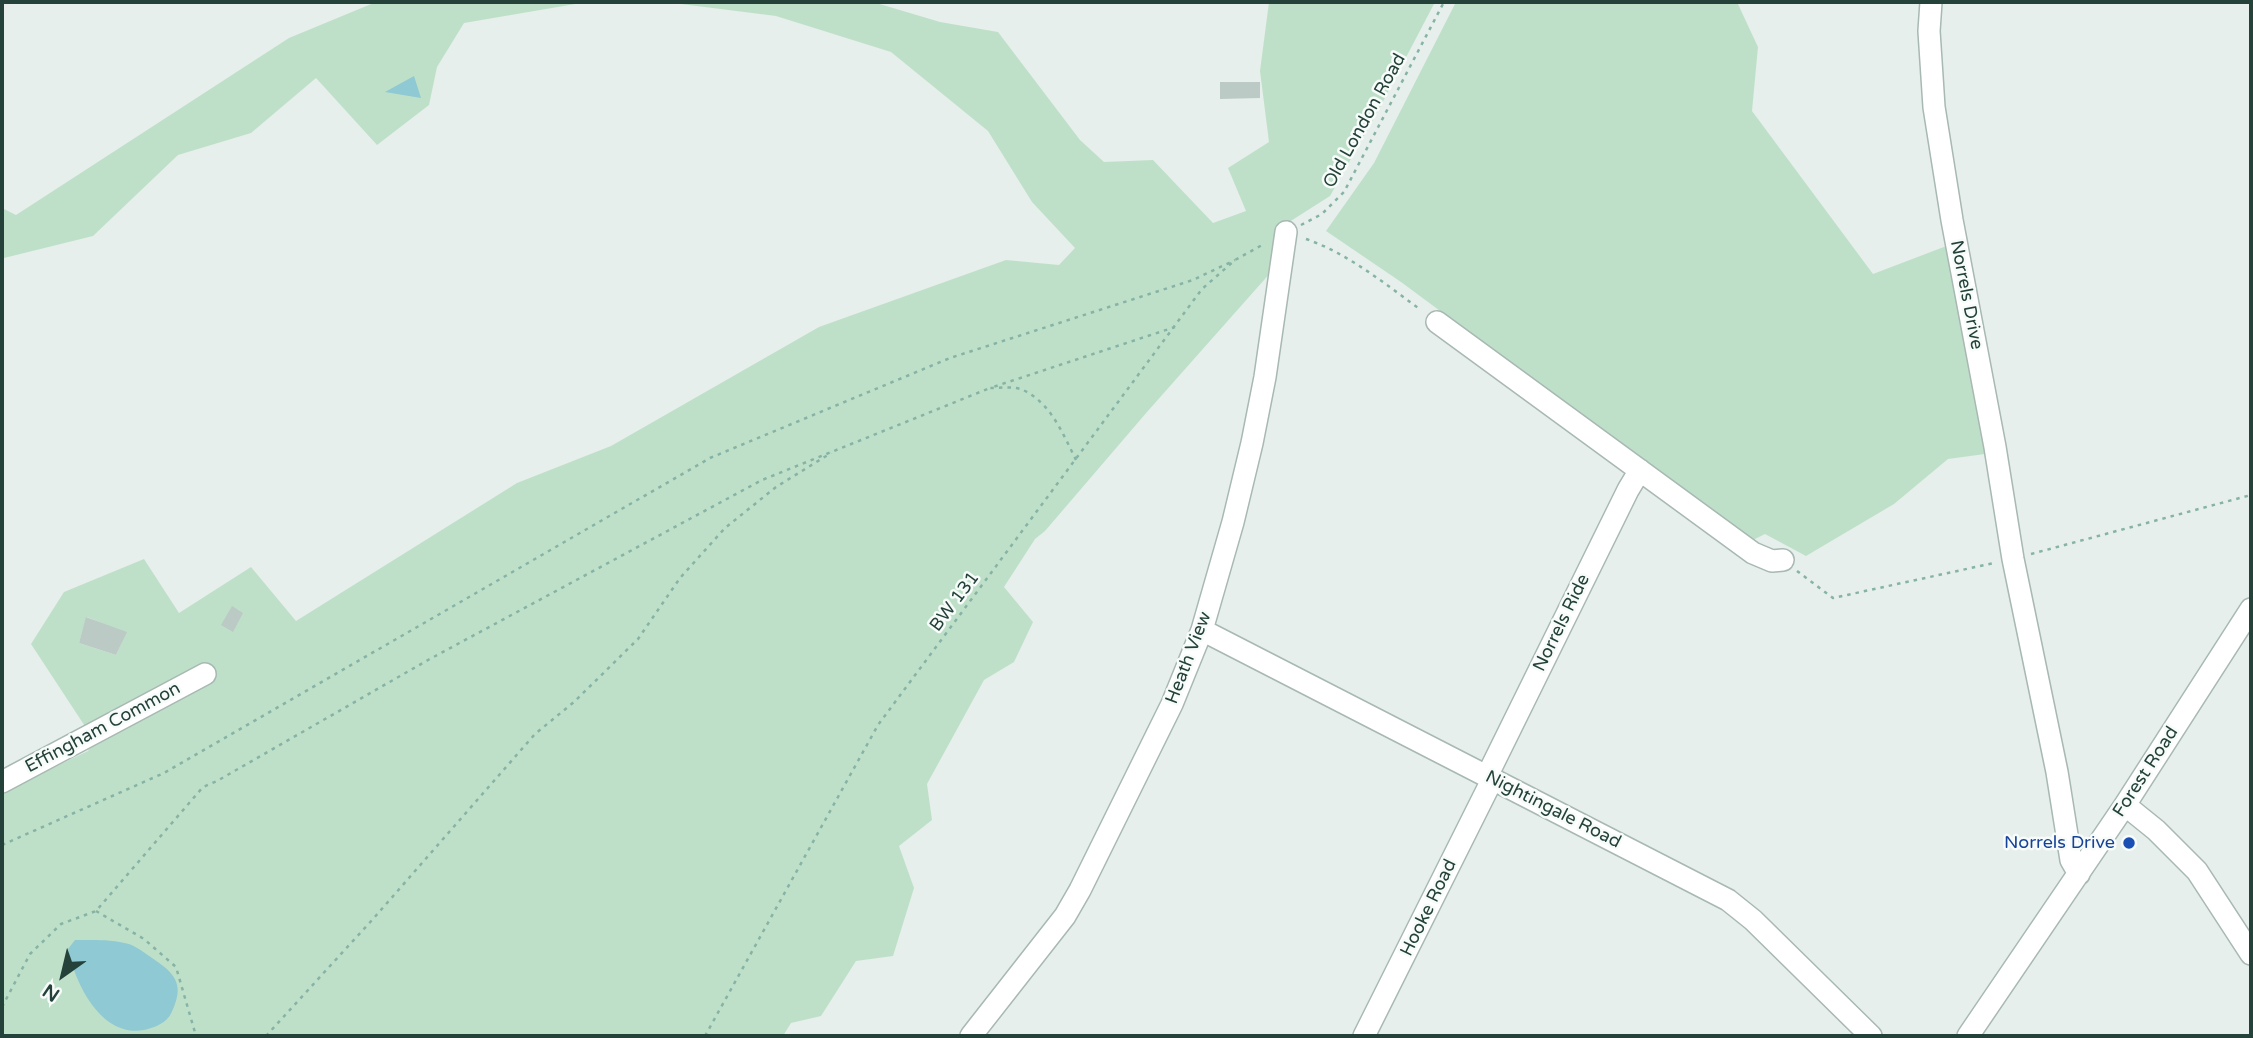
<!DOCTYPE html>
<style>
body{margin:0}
#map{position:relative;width:2253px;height:1038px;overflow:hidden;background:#e6efeb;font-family:"Varela Round",sans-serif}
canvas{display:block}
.frame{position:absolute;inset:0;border:4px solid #24423a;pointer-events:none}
.north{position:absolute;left:28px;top:940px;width:70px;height:70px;-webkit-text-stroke:5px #f7fbf9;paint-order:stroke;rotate:214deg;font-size:19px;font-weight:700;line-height:28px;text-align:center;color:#24423a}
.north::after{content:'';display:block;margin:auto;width:24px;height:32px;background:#24423a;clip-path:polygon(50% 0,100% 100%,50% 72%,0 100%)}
</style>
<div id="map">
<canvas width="2253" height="1038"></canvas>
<div class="frame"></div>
<div class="north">N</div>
</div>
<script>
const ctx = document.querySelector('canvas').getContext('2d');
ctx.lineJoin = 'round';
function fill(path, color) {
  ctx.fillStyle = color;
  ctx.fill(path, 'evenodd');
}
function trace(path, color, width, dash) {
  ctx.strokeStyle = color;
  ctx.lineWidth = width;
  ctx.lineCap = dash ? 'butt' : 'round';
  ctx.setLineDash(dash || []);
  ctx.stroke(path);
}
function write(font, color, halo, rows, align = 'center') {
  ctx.font = font + ' "Varela Round",sans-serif';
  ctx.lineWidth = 5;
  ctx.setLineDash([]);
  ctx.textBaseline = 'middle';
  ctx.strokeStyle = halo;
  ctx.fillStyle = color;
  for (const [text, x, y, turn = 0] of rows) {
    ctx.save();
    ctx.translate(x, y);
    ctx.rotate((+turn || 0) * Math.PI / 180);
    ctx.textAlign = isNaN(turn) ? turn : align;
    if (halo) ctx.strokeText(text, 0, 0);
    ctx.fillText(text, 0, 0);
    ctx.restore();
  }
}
const green = new Path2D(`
 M376,2H587L464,23L437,67L429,105L377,145L316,78L251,133L178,155L93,236L4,258L2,257V208L16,215L289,38Z
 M665,2H873L940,22L998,32L1080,140L1104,162L1153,160L1213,223L1246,211L1228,168L1269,142L1260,71L1269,2H1435L1378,111L1330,196L1275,231L1272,271L1147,412L1045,531L1035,539L1004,587L1033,622L1014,662L984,680L927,784L932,820L899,846L914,888L893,956L856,961L821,1016L791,1023L783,1036H2V792L88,751L94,740L31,644L64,592L144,559L179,613L251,567L296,621L517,483L611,446L819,327L1006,260L1059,265L1075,248L1032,202L988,131L891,52L776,16ZM87,617L126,633L116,655L79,643Z
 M1456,2H1737L1758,47L1752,111L1873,274L1949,245L1985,454L1948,459L1894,504L1806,556L1765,534L1751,541L1401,282L1326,231L1374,163Z`);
const water = new Path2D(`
 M414,76L421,98L385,92Z
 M75,940C93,940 112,939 129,944C137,947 145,953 152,958C170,970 184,981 175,1004C173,1009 171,1015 168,1018C162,1025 152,1028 144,1030C101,1038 75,983 68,949Z`);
const building = new Path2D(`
 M1220,82H1260V98L1220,99Z
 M232,606L243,613L233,632L221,625Z
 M86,617L127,632L116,655L79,643Z`);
const path = new Path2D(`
 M1301,225L1322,214L1344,192L1444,2
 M1306,239C1349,254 1385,284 1421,310
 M1076,460C1063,434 1051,403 1023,390C1014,386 1000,388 990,388L1175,327
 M2031,554L2251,495
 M1797,571L1833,598L1994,563
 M2,845L164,773L710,458L950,358L1193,280L1235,260
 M96,911L144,939L176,967L196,1036
 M2,1007L30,954L61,924L96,911L203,787L217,781L428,660L762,480L990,388
 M266,1036L373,919L535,734L574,702L638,639L680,578L725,528L776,487L831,453
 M705,1036L878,725L1202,289L1235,260L1264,244`);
const minor = new Path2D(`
 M1931,2L1929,31L1934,107L1952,220L1995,447L2013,559L2057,772L2071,860L2079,874
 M1437,322L1753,553L1772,561L1783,560
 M1202,630L1728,900L1753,920L1871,1036
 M2,782L205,674
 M2125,805L2156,830L2197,871L2251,954
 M971,1036L1065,916L1080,890L1172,704L1202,630L1233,522L1252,443L1265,377L1286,232
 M1364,1036L1489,786L1491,768L1628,490L1640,470
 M1968,1036L2125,805L2251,609`);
const markers = [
 [2129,843,7,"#1a4fb4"]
];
const streetNames = [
 ["Old London Road",1365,121,-61],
 ["Norrels Drive",1966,295,79],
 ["BW 131",955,602,-53],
 ["Norrels Ride",1562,623,-64],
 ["Heath View",1189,658,-69],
 ["Effingham Common",103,728,-28],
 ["Forest Road",2146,772,-57],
 ["Nightingale Road",1553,810,27],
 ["Hooke Road",1429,908,-64]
];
const transitNames = [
 ["Norrels Drive",2115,843]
];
fill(green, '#bfe0c8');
fill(water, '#8ec9d4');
fill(building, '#bbcac4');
trace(minor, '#a8b8b2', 24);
trace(path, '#86b3a5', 2.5, [3.5, 5]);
trace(minor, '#fff', 21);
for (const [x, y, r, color] of markers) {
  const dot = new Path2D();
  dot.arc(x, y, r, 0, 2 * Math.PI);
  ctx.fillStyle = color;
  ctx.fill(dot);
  trace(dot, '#f7fbf9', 2.5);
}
write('18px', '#24423a', '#f7fbf9', streetNames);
write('18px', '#164399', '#f7fbf9', transitNames, 'right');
</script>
